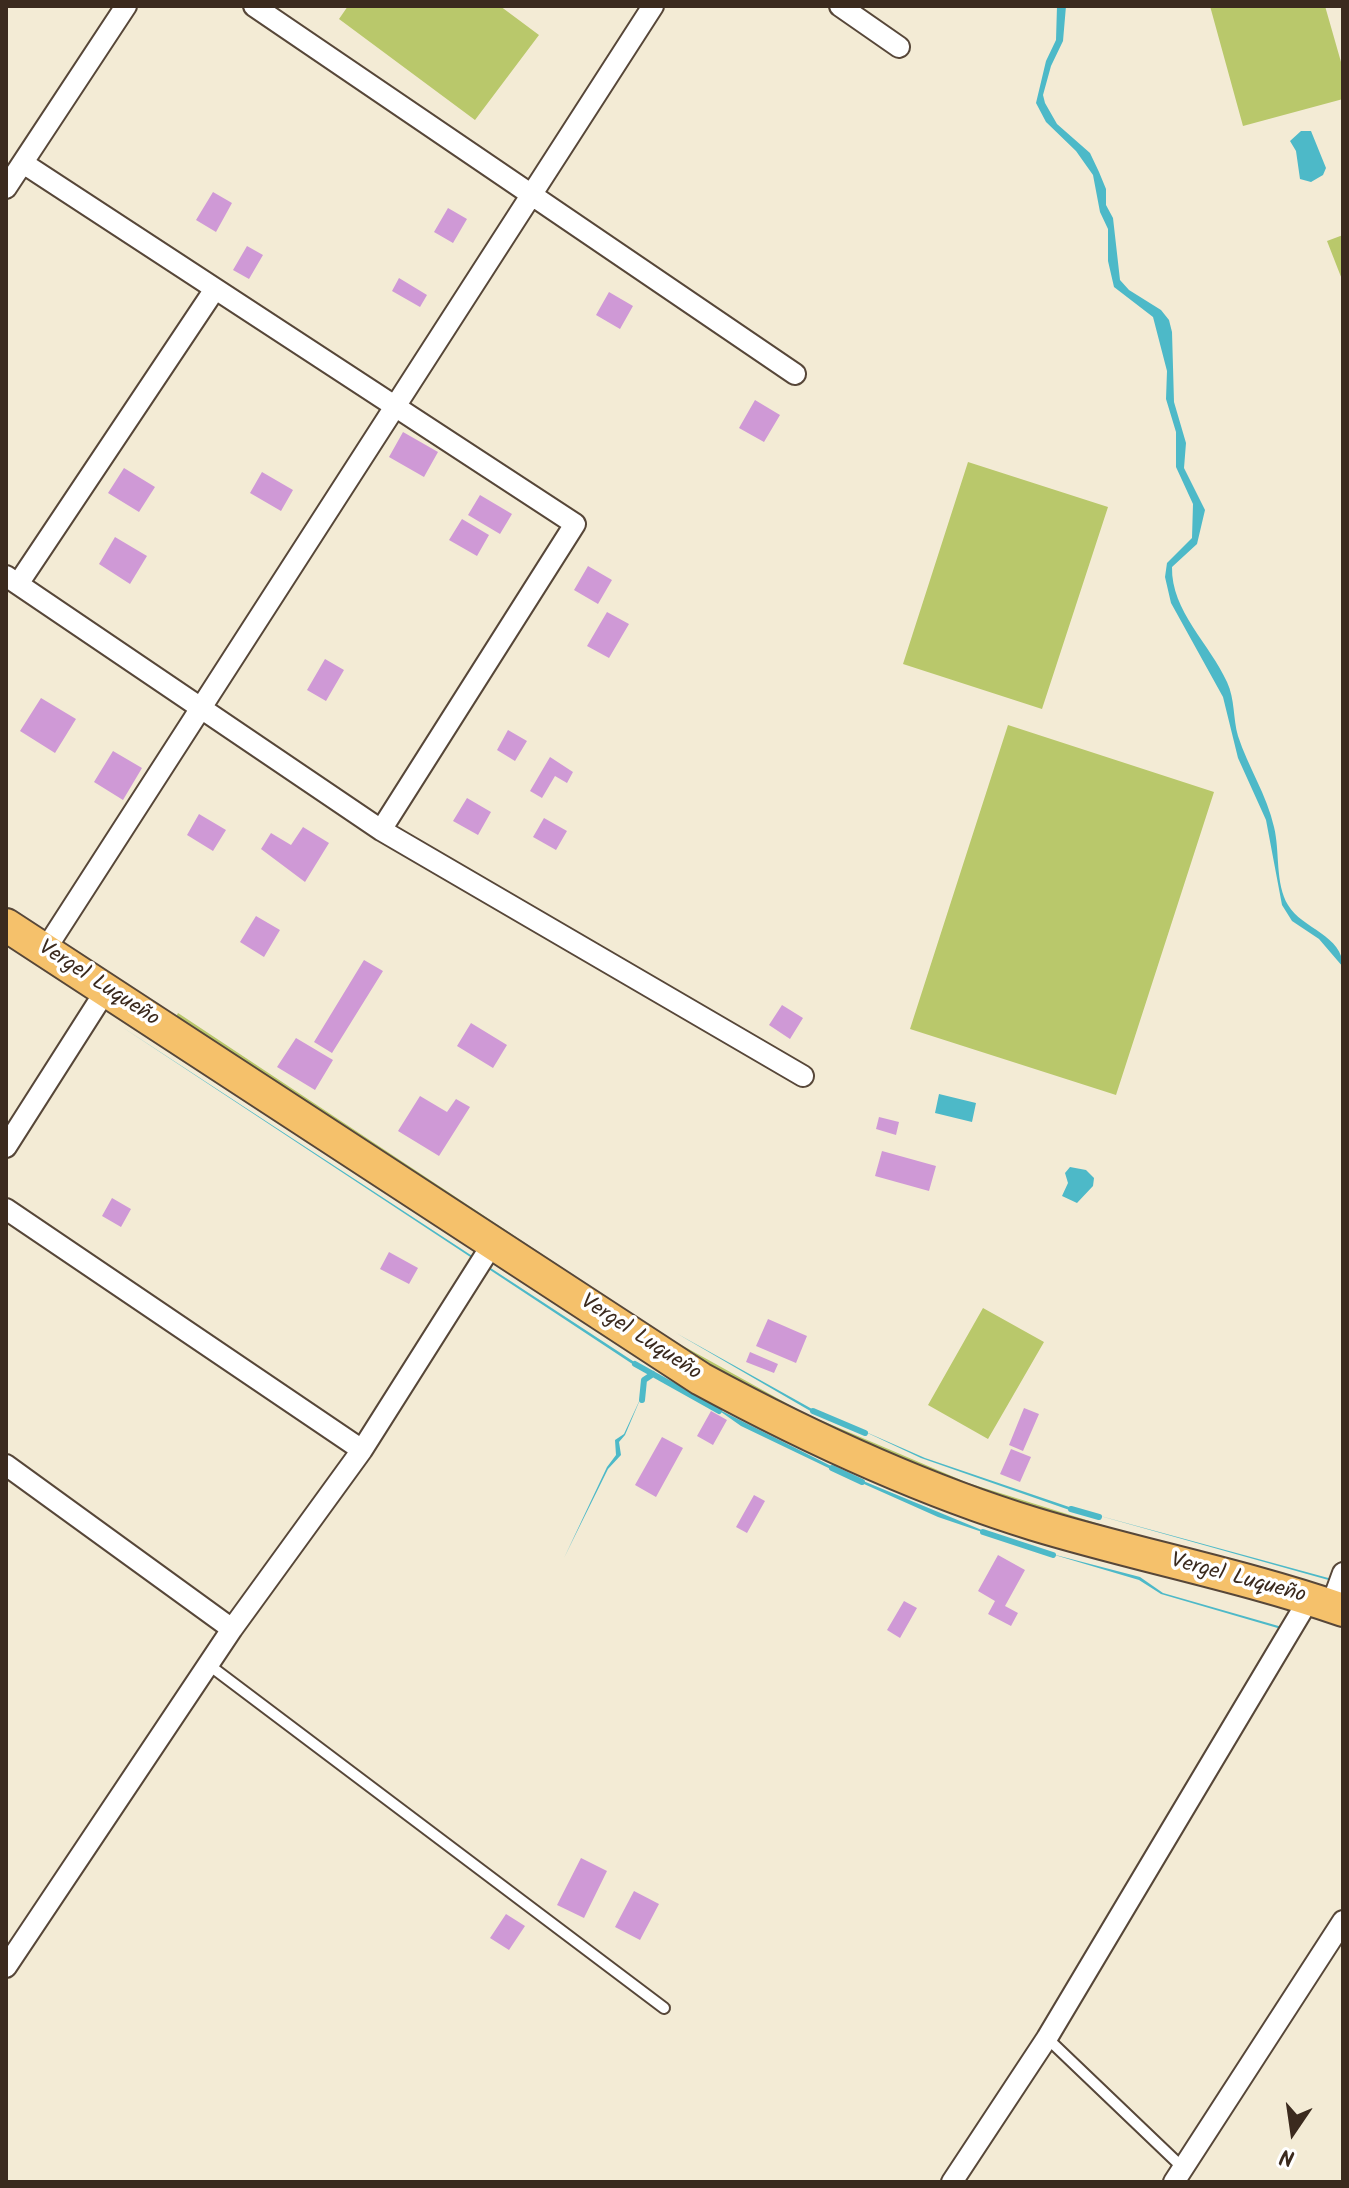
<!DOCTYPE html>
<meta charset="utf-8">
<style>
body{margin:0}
#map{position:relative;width:1349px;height:2188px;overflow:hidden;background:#f3ebd5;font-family:Kalam,sans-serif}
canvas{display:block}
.frame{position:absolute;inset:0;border:8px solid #3b2a1e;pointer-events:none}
.north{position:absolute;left:1253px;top:2092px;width:80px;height:80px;-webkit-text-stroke:6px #fff;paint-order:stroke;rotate:193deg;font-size:22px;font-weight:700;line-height:32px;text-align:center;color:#3b2a1e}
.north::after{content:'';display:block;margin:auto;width:28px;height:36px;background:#3b2a1e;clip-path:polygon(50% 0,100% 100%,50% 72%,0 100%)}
</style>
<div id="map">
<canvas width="1349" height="2188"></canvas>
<div class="frame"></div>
<div class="north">N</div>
</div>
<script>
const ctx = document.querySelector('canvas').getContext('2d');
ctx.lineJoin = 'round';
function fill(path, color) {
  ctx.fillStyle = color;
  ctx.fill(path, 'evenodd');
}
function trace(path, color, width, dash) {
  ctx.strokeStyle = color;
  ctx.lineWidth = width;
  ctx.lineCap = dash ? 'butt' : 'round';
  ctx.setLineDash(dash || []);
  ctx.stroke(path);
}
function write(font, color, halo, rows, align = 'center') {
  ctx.font = font + ' Kalam,sans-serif';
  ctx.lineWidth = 7;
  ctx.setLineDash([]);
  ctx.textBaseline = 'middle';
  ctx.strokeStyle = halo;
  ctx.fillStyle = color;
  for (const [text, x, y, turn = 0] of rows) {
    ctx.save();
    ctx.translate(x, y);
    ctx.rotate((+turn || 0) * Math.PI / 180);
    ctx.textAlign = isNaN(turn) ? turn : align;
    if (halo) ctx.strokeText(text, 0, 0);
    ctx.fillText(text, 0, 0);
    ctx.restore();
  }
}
const green = new Path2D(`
 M348,6H500L539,35L475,120L339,19Z
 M1210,6H1325L1343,69V99L1243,126Z
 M1343,235V282L1327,241Z
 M968,462L1108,507L1042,709L903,664Z
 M1008,725L1214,792L1116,1095L910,1029Z
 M178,1013L667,1337L804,1413L968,1483L1112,1528L1322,1587C1203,1556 1081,1529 966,1486C861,1448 762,1396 665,1340L176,1017Z
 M983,1308L1044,1342L988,1439L928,1405Z`);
const water = new Path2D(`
 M1057,6H1066L1063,41L1051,66L1043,95L1045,103L1057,124L1090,153L1099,172L1106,189V205L1113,218L1120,280L1129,290L1161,310L1169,320L1172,332L1174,402L1186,443L1184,468L1205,510L1197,544L1172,567C1171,611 1210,644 1227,682C1235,699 1233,719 1238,736C1248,767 1267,795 1274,827C1280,851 1275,884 1288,905C1302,929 1343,935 1343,967L1319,939L1292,921L1282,905L1266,820L1238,758L1223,697L1171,603L1165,577L1167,563L1192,538L1193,504L1176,467V432L1166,399L1167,371L1153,317L1114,287L1108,261V229L1100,212L1093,175L1076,151L1046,122L1036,103L1046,61L1056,40Z
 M1301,131H1311L1326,168L1323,175L1311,182L1300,179L1296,151L1290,141Z
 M119,1025L642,1367L640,1369Z
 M939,1094L976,1103L972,1122L935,1113Z
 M1070,1167L1086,1170L1094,1178L1093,1186L1077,1203L1062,1196L1068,1183L1065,1173Z
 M676,1333L821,1414L819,1416Z
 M642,1395L625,1435L619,1442L621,1455L608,1469L564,1558L607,1467L616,1455L615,1440L624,1434Z
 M714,1407L841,1471L839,1473L741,1426Z
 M859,1429L925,1458L1078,1510V1513L921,1458Z
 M856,1478L989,1533L988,1534L938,1517L855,1480Z
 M1093,1514L1332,1579V1581Z
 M1048,1553L1140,1577L1163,1593L1282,1627L1281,1629L1161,1594L1139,1580Z`);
const stream = new Path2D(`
 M635,1364L719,1411
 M642,1400L644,1380L653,1374
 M813,1411L865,1433
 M832,1468L862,1482
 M1071,1509L1099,1517
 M983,1532L1053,1555`);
const building = new Path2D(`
 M213,192L232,203L216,232L196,220Z
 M448,208L467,219L453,243L434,232Z
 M247,246L263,255L249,279L233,270Z
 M399,278L427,295L420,307L392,291Z
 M609,292L633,306L620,329L596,315Z
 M755,400L780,415L764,442L739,428Z
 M403,432L438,452L424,477L389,457Z
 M124,468L155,487L139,512L108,493Z
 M262,472L293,490L281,511L250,493Z
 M480,495L512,514L500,534L468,515Z
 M462,519L489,535L477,556L449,540Z
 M115,537L147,556L130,584L99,564Z
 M588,566L612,580L598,604L574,590Z
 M607,612L629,624L609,658L587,646Z
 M325,659L344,670L326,701L307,690Z
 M41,698L76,719L55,753L20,731Z
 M508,730L527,741L515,761L497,750Z
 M113,751L142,768L123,800L94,782Z
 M550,757L573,772L567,783L555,776L542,798L530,791Z
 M467,798L491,812L478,835L453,821Z
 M199,814L226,830L213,851L187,835Z
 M544,818L567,831L556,850L533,837Z
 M303,827L329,843L305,882L261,849L271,833L291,845Z
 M256,916L280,930L264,957L240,942Z
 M364,960L383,971L332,1053L314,1042Z
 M782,1005L803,1018L790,1039L769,1025Z
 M471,1023L507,1045L493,1068L457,1046Z
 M296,1038L333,1060L315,1090L277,1067Z
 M420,1096L447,1112L456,1099L470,1107L439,1156L398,1131Z
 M879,1117L899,1122L896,1135L876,1129Z
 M882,1151L936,1166L929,1191L875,1176Z
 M112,1198L131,1209L121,1227L102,1216Z
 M389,1252L418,1268L409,1284L380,1269Z
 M768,1319L807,1336L796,1363L756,1346Z
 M750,1352L778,1364L774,1373L746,1362Z
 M1024,1408L1039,1414L1023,1451L1009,1445Z
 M711,1411L727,1420L713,1445L697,1436Z
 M662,1437L683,1448L656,1497L635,1485Z
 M1011,1449L1031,1457L1020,1482L1000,1474Z
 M754,1495L765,1501L747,1533L736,1527Z
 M998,1555L1025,1570L1005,1606L1018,1613L1011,1626L988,1614L995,1601L978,1591Z
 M904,1601L917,1608L900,1638L887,1630Z
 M581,1858L607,1871L584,1918L557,1905Z
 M634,1891L659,1904L640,1940L615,1927Z
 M506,1914L525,1926L509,1950L490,1938Z`);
const service = new Path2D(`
 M209,1665L664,2008
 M1047,2038L1183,2168`);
const minor = new Path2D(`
 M254,6L795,374
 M840,6L899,47
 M23,163L575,524L381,830
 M6,188L126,6
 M6,576L381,830L803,1076
 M18,584L215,289
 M45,950L653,6
 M6,1147L106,990
 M6,1209L362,1450
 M6,1465L232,1629
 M1331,1606L1343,1573
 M6,1967L232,1629L362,1450L493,1243
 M952,2182L1047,2038L1309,1599
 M1174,2182L1343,1921`);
const primary = new Path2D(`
 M6,925L701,1379C808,1437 917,1488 1034,1524C1136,1555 1242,1575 1343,1610`);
const streetNames = [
 ["Vergel Luqueño",98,985,33],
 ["Vergel Luqueño",640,1339,33],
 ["Vergel Luqueño",1238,1580,15]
];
fill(green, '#b9c86b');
fill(water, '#4db9c8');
trace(stream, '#4db9c8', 6);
fill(building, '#cf99d6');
trace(service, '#574739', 14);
trace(minor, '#574739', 24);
trace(primary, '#574739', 36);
trace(service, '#fff', 10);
trace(minor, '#fff', 20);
trace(primary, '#f5c16b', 32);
write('22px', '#3b2a1e', '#fff', streetNames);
</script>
